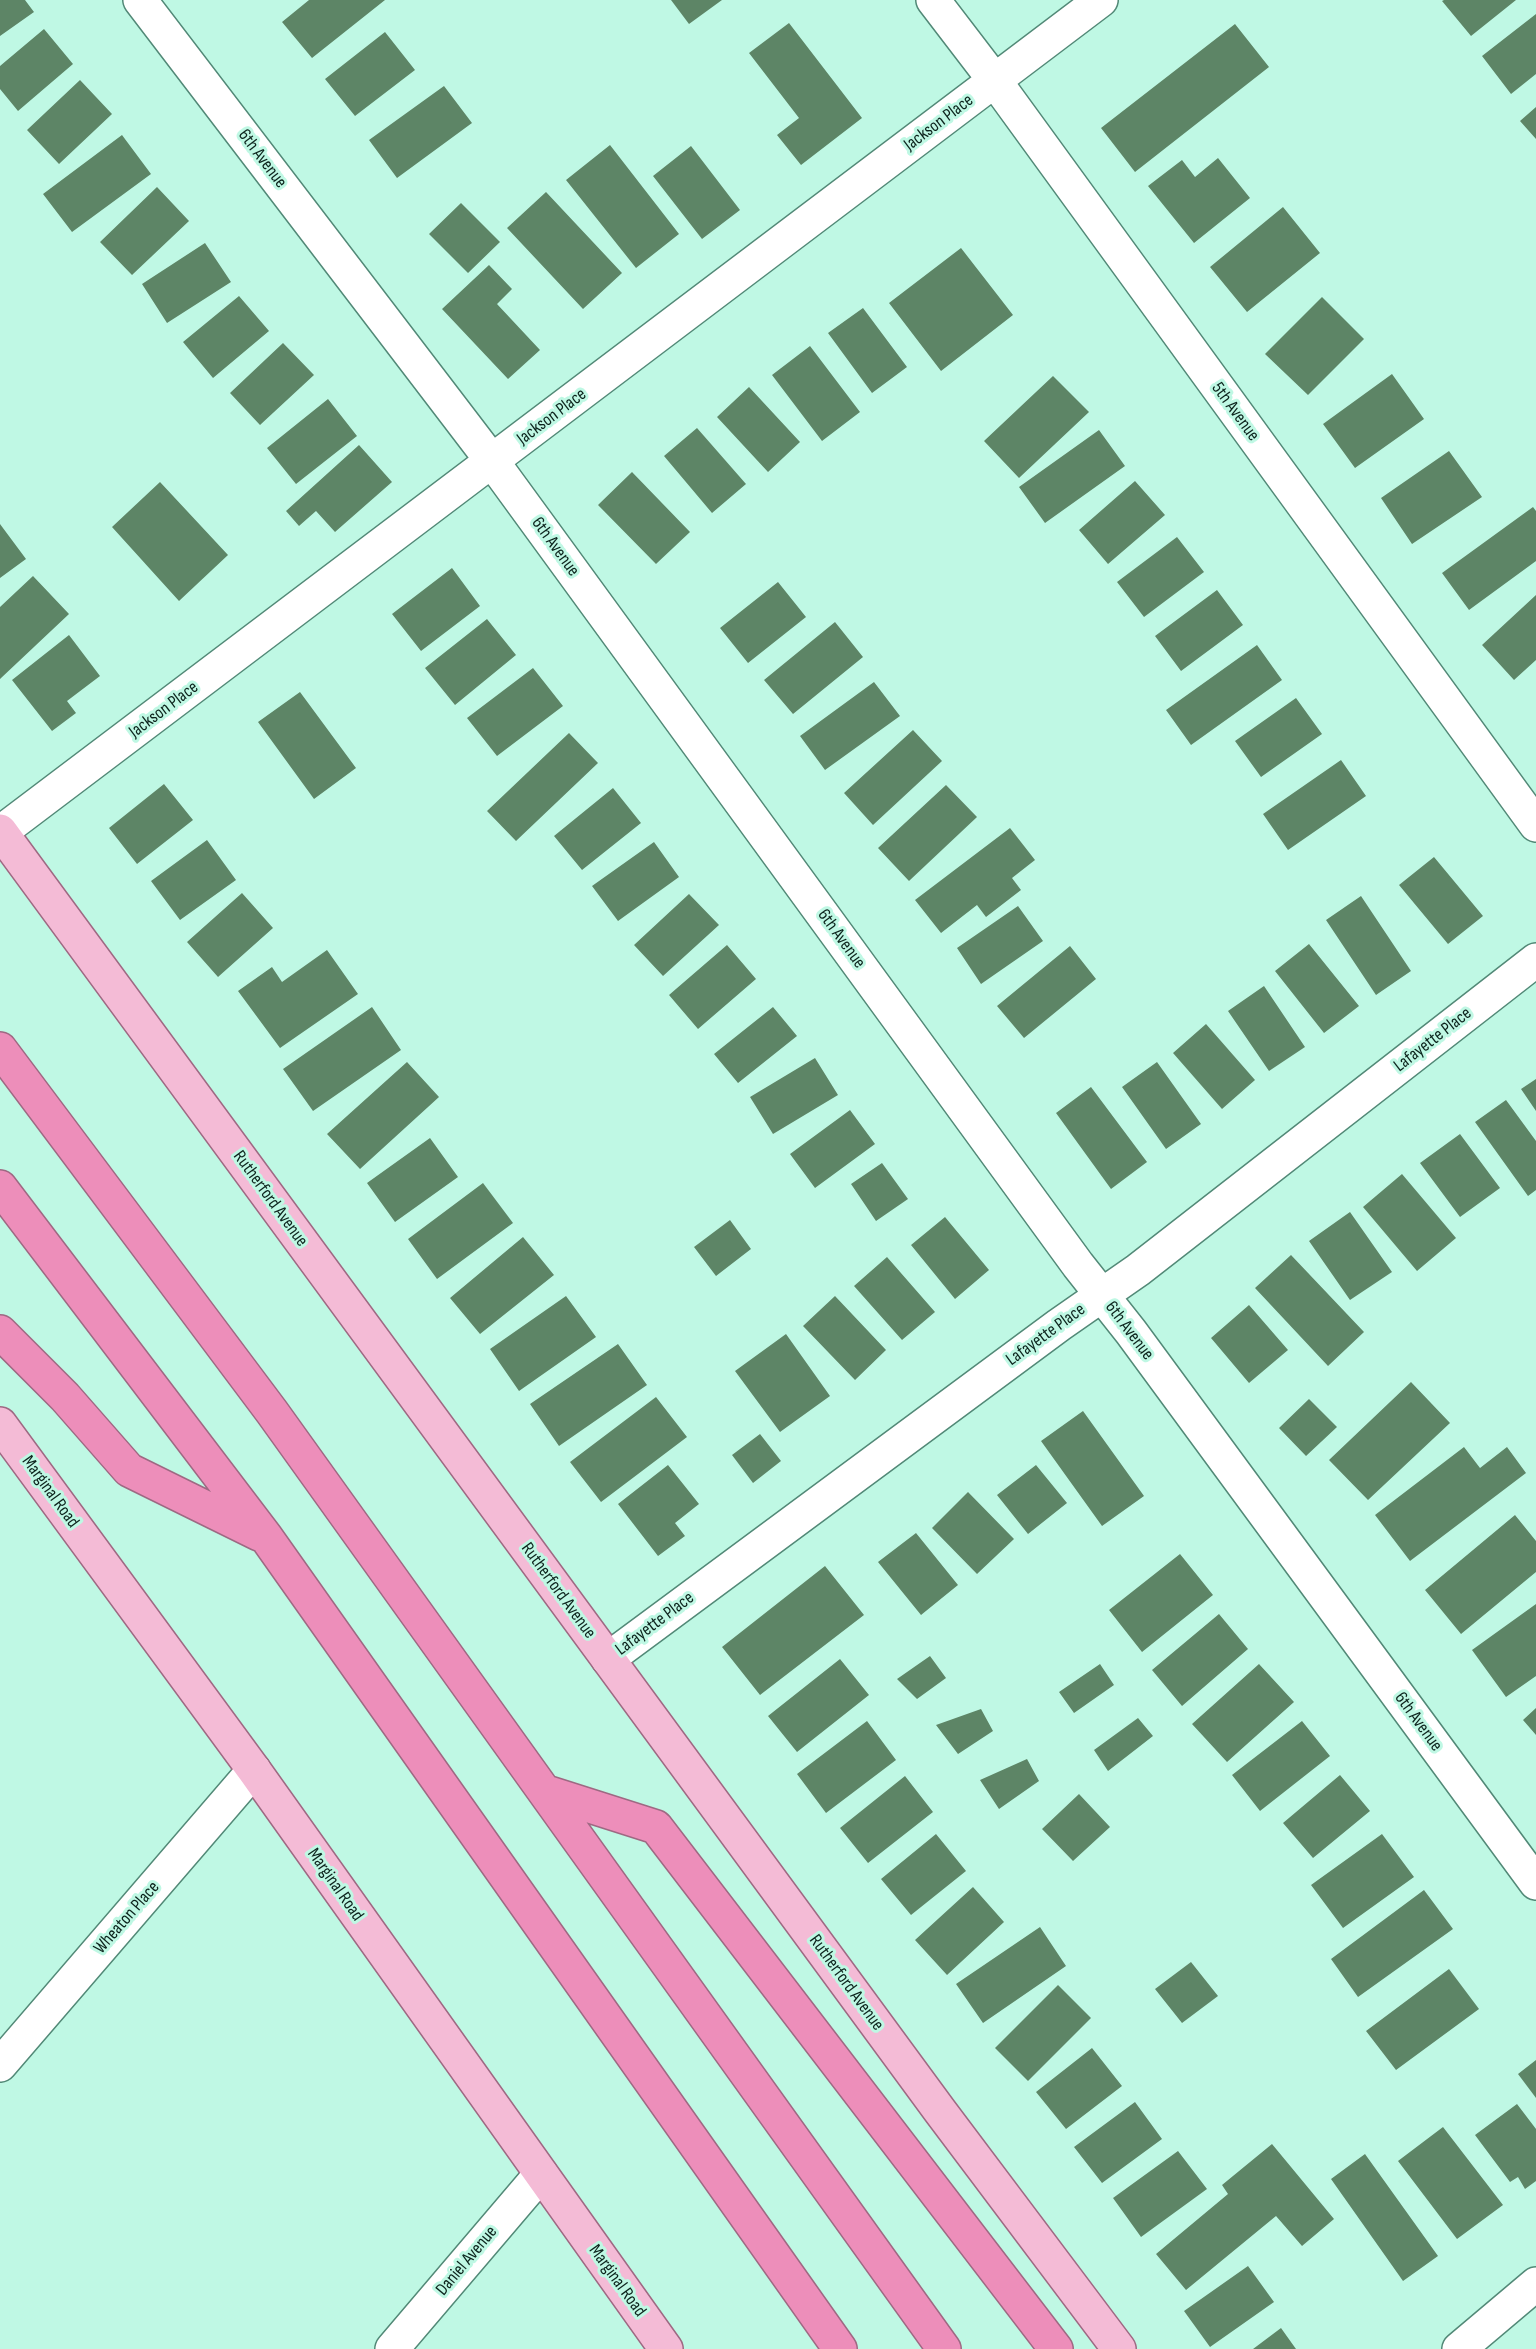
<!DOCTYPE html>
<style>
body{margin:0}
canvas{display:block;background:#bff8e4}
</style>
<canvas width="1536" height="2349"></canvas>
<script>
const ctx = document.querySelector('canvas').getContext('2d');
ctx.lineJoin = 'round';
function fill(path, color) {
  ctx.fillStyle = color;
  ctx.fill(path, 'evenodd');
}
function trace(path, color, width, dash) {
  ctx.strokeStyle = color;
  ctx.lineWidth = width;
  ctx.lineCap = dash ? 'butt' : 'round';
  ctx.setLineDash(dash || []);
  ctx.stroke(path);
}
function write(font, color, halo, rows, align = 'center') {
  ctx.font = font + ' "Sofia Sans Condensed",sans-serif';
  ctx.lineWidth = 6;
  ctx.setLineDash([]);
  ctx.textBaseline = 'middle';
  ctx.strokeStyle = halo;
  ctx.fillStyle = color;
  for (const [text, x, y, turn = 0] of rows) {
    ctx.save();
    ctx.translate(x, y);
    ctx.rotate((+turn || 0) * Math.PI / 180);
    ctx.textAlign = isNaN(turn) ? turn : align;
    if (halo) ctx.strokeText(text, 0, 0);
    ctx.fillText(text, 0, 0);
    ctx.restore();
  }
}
const building = new Path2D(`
 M0,0H25L34,12L0,36Z
 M309,0H385L312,58L282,22Z
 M671,0H722L689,24Z
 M1444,0H1516L1471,36L1442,1Z
 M1536,14V74L1511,94L1482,56Z
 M789,23L862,118L801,165L777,135L799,118L749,53Z
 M1235,24L1269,67L1135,172L1101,128Z
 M44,29L73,64L18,111L0,89V66Z
 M385,32L415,70L355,116L325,79Z
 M80,80L112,114L59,164L27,130Z
 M444,86L472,123L397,178L369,140Z
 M1536,107V139L1520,121Z
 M122,135L151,174L72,232L43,194Z
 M610,145L679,234L636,268L566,180Z
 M691,146L740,210L702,239L653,176Z
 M1218,158L1250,198L1194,243L1148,186L1182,160L1195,177Z
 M157,187L189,221L132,275L100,242Z
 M546,192L622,273L583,309L507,228Z
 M461,203L500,242L468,273L429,234Z
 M1283,207L1320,253L1247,312L1210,267Z
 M205,243L231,282L167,323L142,284Z
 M961,248L1013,315L941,371L889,303Z
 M489,265L512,289L497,304L540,350L508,379L442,309Z
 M239,296L269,331L213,378L183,342Z
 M1322,297L1364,339L1308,395L1265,354Z
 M863,308L907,367L872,393L828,333Z
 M283,343L314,375L260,425L230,393Z
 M810,346L860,412L822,441L772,375Z
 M1392,374L1424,419L1355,468L1323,424Z
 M1053,376L1089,412L1019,478L984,441Z
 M749,387L800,442L768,472L717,417Z
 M328,399L357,436L296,484L267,448Z
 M697,428L746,484L712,513L664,456Z
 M1099,430L1125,466L1045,523L1019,487Z
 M359,445L392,482L335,532L316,511L299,526L286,511Z
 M1449,451L1482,497L1412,544L1381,498Z
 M632,472L690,532L656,564L598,505Z
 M1135,481L1165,515L1108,564L1079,530Z
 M160,482L228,555L179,601L112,527Z
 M1533,507L1536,511V561L1469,610L1442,573Z
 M0,524L26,559L0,578Z
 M1177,537L1204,572L1144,617L1117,582Z
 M452,568L480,606L421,651L392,614Z
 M33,576L69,614L0,679V607Z
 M778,582L806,617L748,663L720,628Z
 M1217,590L1243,625L1181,671L1155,636Z
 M1536,595V660L1514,680L1482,645Z
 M487,619L516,655L455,705L425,668Z
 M835,622L863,657L793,714L764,680Z
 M69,635L100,676L67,701L76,713L52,731L12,680Z
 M1257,645L1282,680L1191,745L1166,710Z
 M533,668L563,706L497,756L467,718Z
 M874,682L900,716L825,770L800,736Z
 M300,692L356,768L314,799L258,722Z
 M1296,698L1322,734L1261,777L1235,741Z
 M913,730L942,761L873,825L844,793Z
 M569,733L598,763L516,841L487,811Z
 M1341,760L1366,796L1288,850L1263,814Z
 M164,784L193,820L137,864L109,828Z
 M946,785L977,817L909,881L878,848Z
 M613,788L641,823L582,870L554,836Z
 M1010,828L1035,860L1012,878L1021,890L986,917L977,905L941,933L915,900Z
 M207,840L236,880L180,920L151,881Z
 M654,842L679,877L618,921L592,886Z
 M1434,857L1483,916L1448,944L1399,885Z
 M242,893L273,928L218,977L187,942Z
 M689,894L719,925L663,976L634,945Z
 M1361,896L1411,971L1376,995L1326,920Z
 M1018,906L1043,941L981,984L957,948Z
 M1309,944L1359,1006L1324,1033L1275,971Z
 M727,945L756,979L698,1029L669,995Z
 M1070,946L1096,979L1024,1038L997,1006Z
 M327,950L358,994L280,1048L238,991L272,967L282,982Z
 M1264,986L1305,1047L1269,1071L1228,1011Z
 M372,1007L401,1050L313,1111L283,1069Z
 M773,1007L797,1036L738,1083L714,1054Z
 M1206,1024L1255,1080L1222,1109L1173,1053Z
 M815,1058L838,1095L773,1134L750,1097Z
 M407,1062L439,1097L360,1169L327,1134Z
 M1157,1062L1201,1124L1166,1149L1122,1087Z
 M1536,1079V1111L1521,1089Z
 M1091,1087L1147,1162L1111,1189L1056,1113Z
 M1506,1100L1536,1141V1190L1528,1196L1475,1122Z
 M850,1110L875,1144L815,1188L790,1154Z
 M1460,1134L1500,1188L1460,1217L1420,1163Z
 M430,1138L458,1177L395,1222L367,1183Z
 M882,1163L908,1199L876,1221L851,1184Z
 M1402,1174L1456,1238L1417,1271L1363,1207Z
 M483,1183L513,1223L437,1279L408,1239Z
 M1350,1212L1392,1272L1350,1300L1309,1241Z
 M945,1217L989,1270L955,1299L911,1245Z
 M730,1220L751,1249L716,1276L694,1247Z
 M523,1237L554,1275L480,1334L450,1298Z
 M1291,1255L1364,1332L1328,1366L1255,1288Z
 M887,1257L935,1312L902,1340L854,1286Z
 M566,1296L596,1337L519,1391L490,1349Z
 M835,1296L886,1350L855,1380L803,1326Z
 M1249,1305L1288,1350L1249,1383L1211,1338Z
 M786,1334L830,1396L780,1432L735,1371Z
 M618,1344L647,1385L559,1446L530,1404Z
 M1411,1382L1450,1423L1368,1500L1329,1460Z
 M656,1397L687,1437L601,1502L570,1462Z
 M1309,1399L1337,1427L1306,1456L1279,1428Z
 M1083,1411L1144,1496L1102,1526L1041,1441Z
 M760,1434L781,1461L753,1483L732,1455Z
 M1464,1447L1480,1468L1507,1447L1526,1473L1410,1561L1375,1515Z
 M668,1465L699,1504L675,1523L685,1536L658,1556L618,1504Z
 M1036,1465L1067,1503L1028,1534L997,1495Z
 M968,1492L1014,1539L977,1574L932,1528Z
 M1515,1515L1536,1541V1572L1461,1634L1425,1590Z
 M916,1533L958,1585L921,1615L878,1562Z
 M1180,1554L1213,1595L1142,1652L1109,1610Z
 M825,1566L864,1615L760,1695L722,1647Z
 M1536,1604V1676L1506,1697L1472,1650Z
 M1219,1614L1248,1649L1182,1706L1152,1670Z
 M930,1656L946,1678L917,1699L897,1679Z
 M840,1659L869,1695L797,1752L768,1716Z
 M1100,1664L1114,1685L1074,1713L1059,1692Z
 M1259,1664L1294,1702L1227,1762L1192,1724Z
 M1536,1708V1735L1523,1720Z
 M981,1709L993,1731L958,1754L936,1725Z
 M1138,1718L1153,1736L1108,1771L1094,1750Z
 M867,1721L896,1760L826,1813L797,1774Z
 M1302,1721L1330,1756L1260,1811L1232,1775Z
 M1027,1759L1039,1781L999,1809L980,1780Z
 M1340,1775L1370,1811L1313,1858L1283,1823Z
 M905,1776L933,1812L868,1863L840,1828Z
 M1079,1794L1110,1827L1073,1861L1042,1829Z
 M936,1834L966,1871L911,1915L881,1879Z
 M1382,1834L1414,1877L1343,1928L1311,1885Z
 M973,1887L1004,1922L947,1975L915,1940Z
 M1424,1890L1453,1929L1358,1997L1331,1959Z
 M1040,1927L1066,1966L983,2023L956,1984Z
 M1191,1962L1218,1996L1182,2023L1155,1989Z
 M1449,1969L1479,2009L1396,2070L1366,2031Z
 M1058,1985L1091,2018L1028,2081L995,2048Z
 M1092,2048L1122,2086L1066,2129L1036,2092Z
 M1536,2060V2098L1518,2074Z
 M1135,2102L1162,2139L1102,2183L1074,2147Z
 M1517,2104L1536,2129V2181L1525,2189L1518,2177L1510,2182L1475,2135Z
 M1443,2127L1503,2205L1457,2239L1398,2161Z
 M1272,2144L1334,2219L1302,2246L1276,2216L1186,2290L1156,2254L1228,2194L1222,2185Z
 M1178,2151L1207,2189L1141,2237L1113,2198Z
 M1365,2154L1438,2256L1403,2281L1331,2179Z
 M1248,2266L1274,2302L1210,2347L1184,2311Z
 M1281,2328L1296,2349H1253Z`);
const minor = new Path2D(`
 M140,0L492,461L1078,1265L1131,1332L1536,1883
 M933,0L995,81L1536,825
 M1,832L1101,0
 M608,1659L1059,1325L1138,1270L1536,960
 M0,2065L254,1770
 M392,2349L541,2174
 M1459,2349L1536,2284`);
const major = new Path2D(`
 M0,831L940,2111L1119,2349
 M0,1424L254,1770L666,2349`);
const highway = new Path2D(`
 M0,1049L272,1412L944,2349
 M0,1187L266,1537L840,2349
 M0,1332L65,1397L129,1470L259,1534
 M546,1792L656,1827L1056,2349`);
const streetNames = [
 ["Jackson Place",939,123,-37],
 ["6th Avenue",262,159,53],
 ["5th Avenue",1235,412,54],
 ["Jackson Place",552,417,-37],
 ["6th Avenue",555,547,54],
 ["Jackson Place",164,710,-37],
 ["6th Avenue",841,939,54],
 ["Lafayette Place",1433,1040,-38],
 ["Rutherford Avenue",270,1199,54],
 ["6th Avenue",1129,1331,53],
 ["Lafayette Place",1046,1335,-36],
 ["Marginal Road",50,1492,54],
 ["Rutherford Avenue",558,1591,54],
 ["Lafayette Place",655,1624,-37],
 ["6th Avenue",1418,1722,54],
 ["Marginal Road",335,1885,55],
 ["Wheaton Place",127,1918,-49],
 ["Rutherford Avenue",846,1983,54],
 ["Daniel Avenue",467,2261,-50],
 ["Marginal Road",617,2281,54]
];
fill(building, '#5d8566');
trace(minor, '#528977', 36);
trace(major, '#9e6983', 36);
trace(highway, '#9e6983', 36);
trace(minor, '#fff', 33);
trace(major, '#f4bbd6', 33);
trace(highway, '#ed8eba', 33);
write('18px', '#0c231c', '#bff8e4', streetNames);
</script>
